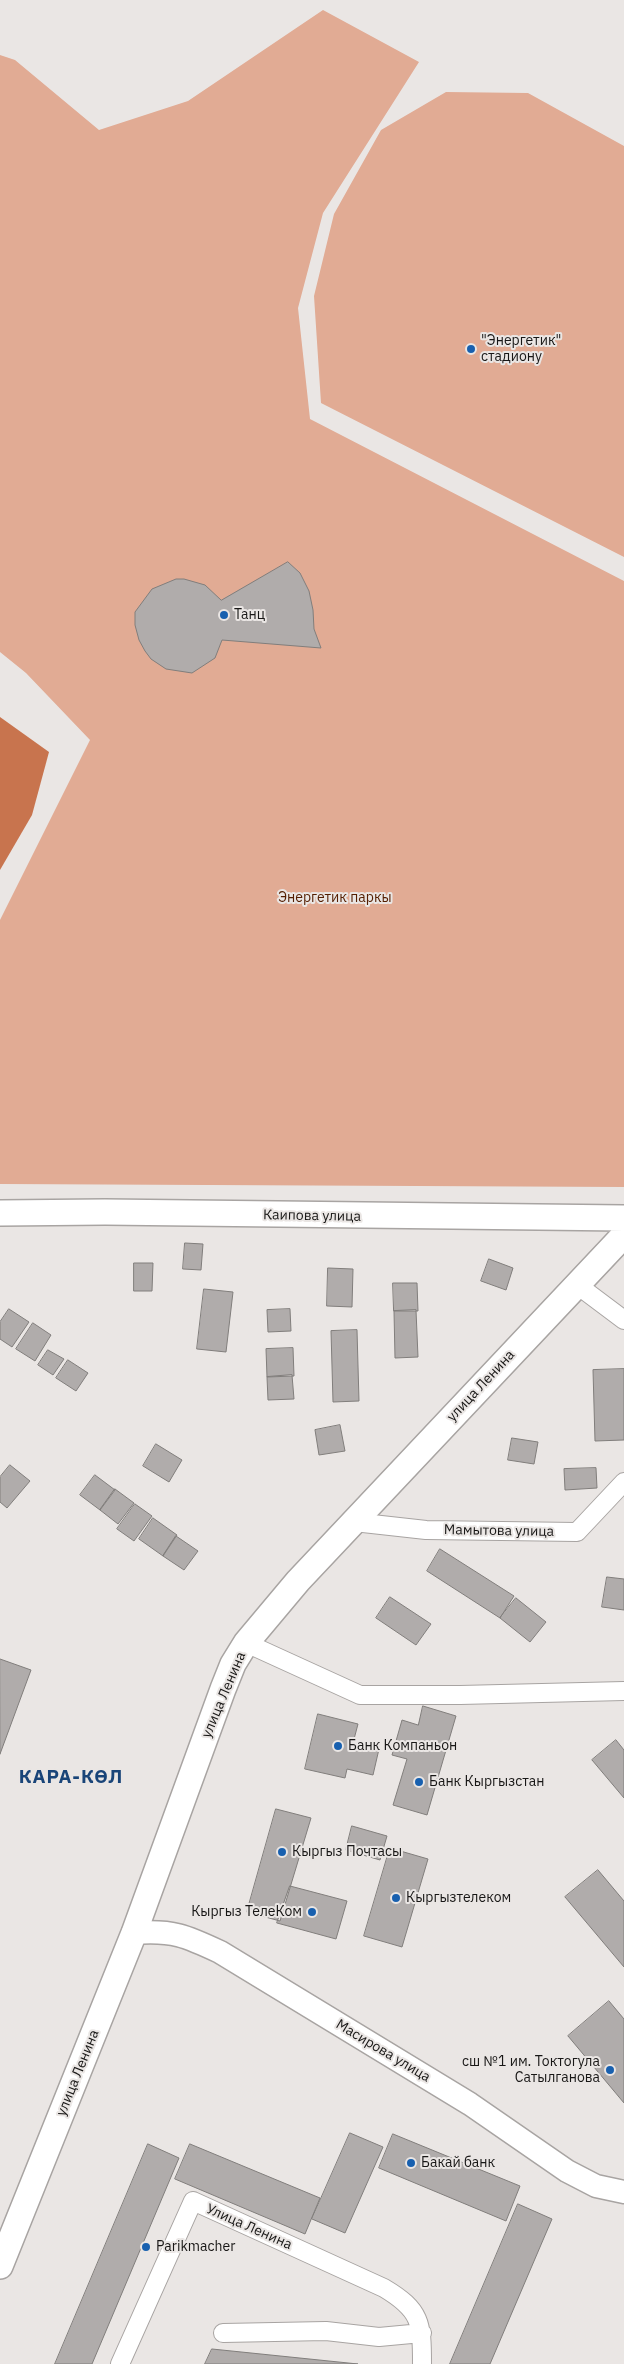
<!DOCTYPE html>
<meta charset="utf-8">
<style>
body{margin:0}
canvas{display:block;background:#eae6e4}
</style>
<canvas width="624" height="2364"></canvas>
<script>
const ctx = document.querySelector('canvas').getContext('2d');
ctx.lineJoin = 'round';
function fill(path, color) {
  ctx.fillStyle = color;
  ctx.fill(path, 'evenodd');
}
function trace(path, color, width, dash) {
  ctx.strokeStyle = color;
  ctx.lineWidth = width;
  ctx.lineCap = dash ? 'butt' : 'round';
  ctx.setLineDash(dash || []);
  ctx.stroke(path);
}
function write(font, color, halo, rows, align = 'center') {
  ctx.font = font + ' "IBM Plex Sans",sans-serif';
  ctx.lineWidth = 4;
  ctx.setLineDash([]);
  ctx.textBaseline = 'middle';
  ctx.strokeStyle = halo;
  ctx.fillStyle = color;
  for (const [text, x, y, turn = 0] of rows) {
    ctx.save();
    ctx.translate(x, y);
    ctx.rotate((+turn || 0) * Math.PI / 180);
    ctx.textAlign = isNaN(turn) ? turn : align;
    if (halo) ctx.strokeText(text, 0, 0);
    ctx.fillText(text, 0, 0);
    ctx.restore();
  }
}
const green = new Path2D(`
 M323,10L419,62L323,213L298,308L310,419L624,581V1187L0,1184V920L90,740L26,673L0,652V55L15,60L99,130L188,101Z
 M446,92L528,93L624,146V557L321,403L314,296L334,214L381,130Z`);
const water = new Path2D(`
 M0,717L49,752L32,815L0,870Z`);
const building = new Path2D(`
 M288,562L300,573L309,591L313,610L314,629L321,648L222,640L215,658L192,673L166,669L151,659L145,651L139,640L135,625V612L152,589L176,579H184L205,585L221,600Z
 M185,1243L203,1244L201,1270L183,1269Z
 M489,1259L513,1268L506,1290L481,1281Z
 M134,1263H153L152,1291H134Z
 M328,1268L353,1269L352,1307L327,1306Z
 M393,1283H417L418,1311H394Z
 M204,1289L233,1292L226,1352L197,1349Z
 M9,1309L29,1322L12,1347L0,1339V1322Z
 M290,1309L291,1331L268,1332L267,1310Z
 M416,1310L418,1357L395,1358L394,1311Z
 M33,1323L51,1335L35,1361L16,1349Z
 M357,1330L359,1401L333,1402L331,1331Z
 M293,1348L294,1376L267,1377L266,1349Z
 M48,1350L64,1359L53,1375L38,1365Z
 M68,1360L88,1373L76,1391L56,1378Z
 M624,1369V1440L595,1441L593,1370Z
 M292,1375L294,1399L268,1400L267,1377Z
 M340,1425L345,1451L319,1455L315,1430Z
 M512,1438L538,1442L534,1464L508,1460Z
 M156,1444L182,1460L169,1482L143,1466Z
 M10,1465L30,1481L7,1508L0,1502V1477Z
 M596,1468L597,1488L565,1490L564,1469Z
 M95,1475L115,1490L100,1510L80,1495Z
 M115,1489L134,1503L118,1524L100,1510Z
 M135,1504L152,1516L134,1541L117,1529Z
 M153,1518L177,1535L163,1556L139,1539Z
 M176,1536L198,1551L184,1570L163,1556Z
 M440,1549L514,1596L500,1618L427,1571Z
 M607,1577L624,1579V1610L602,1607Z
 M390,1597L431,1624L416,1645L376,1618Z
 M516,1598L546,1622L530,1642L500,1618Z
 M0,1659L31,1670L0,1754Z
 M423,1706L456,1716L427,1815L393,1805L407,1759L392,1755L402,1720L418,1725Z
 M318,1714L358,1724L353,1743L379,1749L373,1775L347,1769L345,1778L305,1769Z
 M616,1740L624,1750V1798L592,1760Z
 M276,1809L311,1818L280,1921L247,1912Z
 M352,1826L387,1836L380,1860L346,1850Z
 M390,1848L428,1859L402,1947L364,1936Z
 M598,1870L624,1901V1967L565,1897Z
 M290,1886L347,1901L336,1939L277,1923Z
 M609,2001L624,2019V2103L568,2036Z
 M350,2133L383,2147L345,2233L312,2219Z
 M393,2134L520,2186L506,2221L379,2168Z
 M148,2144L179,2158L92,2364H55Z
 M190,2144L320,2198L305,2234L175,2179Z
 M518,2204L552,2219L490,2364H450Z
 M212,2349L358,2364H205Z`);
const minor = new Path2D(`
 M576,1284L624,1320
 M354,1522L426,1530L577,1532L624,1482
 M246,1643L360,1695H460L624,1691
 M223,2333L326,2331L379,2337L422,2333
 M120,2364L193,2201L384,2288C421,2310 422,2323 422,2364`);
const tertiary = new Path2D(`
 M134,1933C173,1930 186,1936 220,1952L470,2104L567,2171L596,2186L624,2192`);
const secondary = new Path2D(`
 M0,1213L105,1212L624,1218
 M0,2266L134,1933L223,1689L233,1664L246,1643L298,1581L624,1235`);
const markers = [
 [471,349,5,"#1860af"],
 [224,615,5,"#1860af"],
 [338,1746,5,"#1860af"],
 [419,1782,5,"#1860af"],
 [282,1852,5,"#1860af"],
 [396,1898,5,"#1860af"],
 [312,1912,5,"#1860af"],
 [610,2070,5,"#1860af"],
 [411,2163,5,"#1860af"],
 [146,2247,5,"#1860af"]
];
const poiNames = [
 ["\"Энергетик\"",481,341],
 ["стадиону",481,357],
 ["Танц",234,615],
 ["Банк Компаньон",348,1746],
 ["Банк Кыргызстан",429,1782],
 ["Кыргыз Почтасы",292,1852],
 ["Кыргызтелеком",406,1898],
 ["Кыргыз ТелеКом",302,1912,"right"],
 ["сш №1 им. Токтогула",600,2062,"right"],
 ["Сатылганова",600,2078,"right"],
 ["Бакай банк",421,2163],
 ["Parikmacher",156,2247]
];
const parkNames = [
 ["Энергетик паркы",335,898]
];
const streetNames = [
 ["Каипова улица",312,1216,1],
 ["улица Ленина",481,1386,-47],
 ["Мамытова улица",499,1531,1],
 ["улица Ленина",224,1695,-67],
 ["Масирова улица",383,2051,31],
 ["улица Ленина",78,2073,-68],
 ["Улица Ленина",249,2227,24]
];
const districtNames = [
 ["КАРА-КӨЛ",71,1778]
];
fill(green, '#e1ab94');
fill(water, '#c8744e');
fill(building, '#b0acab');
trace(building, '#817e7c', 1);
trace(minor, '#a8a4a2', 20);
trace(tertiary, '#a8a4a2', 25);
trace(secondary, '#a8a4a2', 28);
trace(minor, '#fff', 18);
trace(tertiary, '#fff', 22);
trace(secondary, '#fff', 25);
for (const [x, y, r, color] of markers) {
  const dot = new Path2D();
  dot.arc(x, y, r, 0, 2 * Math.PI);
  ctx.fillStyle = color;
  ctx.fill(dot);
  trace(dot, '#eae6e4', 2);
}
write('14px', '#181716', '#eae6e4', poiNames, 'left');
write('14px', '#541e01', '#eae6e4', parkNames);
write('14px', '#181716', '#eae6e4', streetNames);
ctx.letterSpacing = '1px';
write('bold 19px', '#194478', '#eae6e4', districtNames);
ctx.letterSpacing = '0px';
</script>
